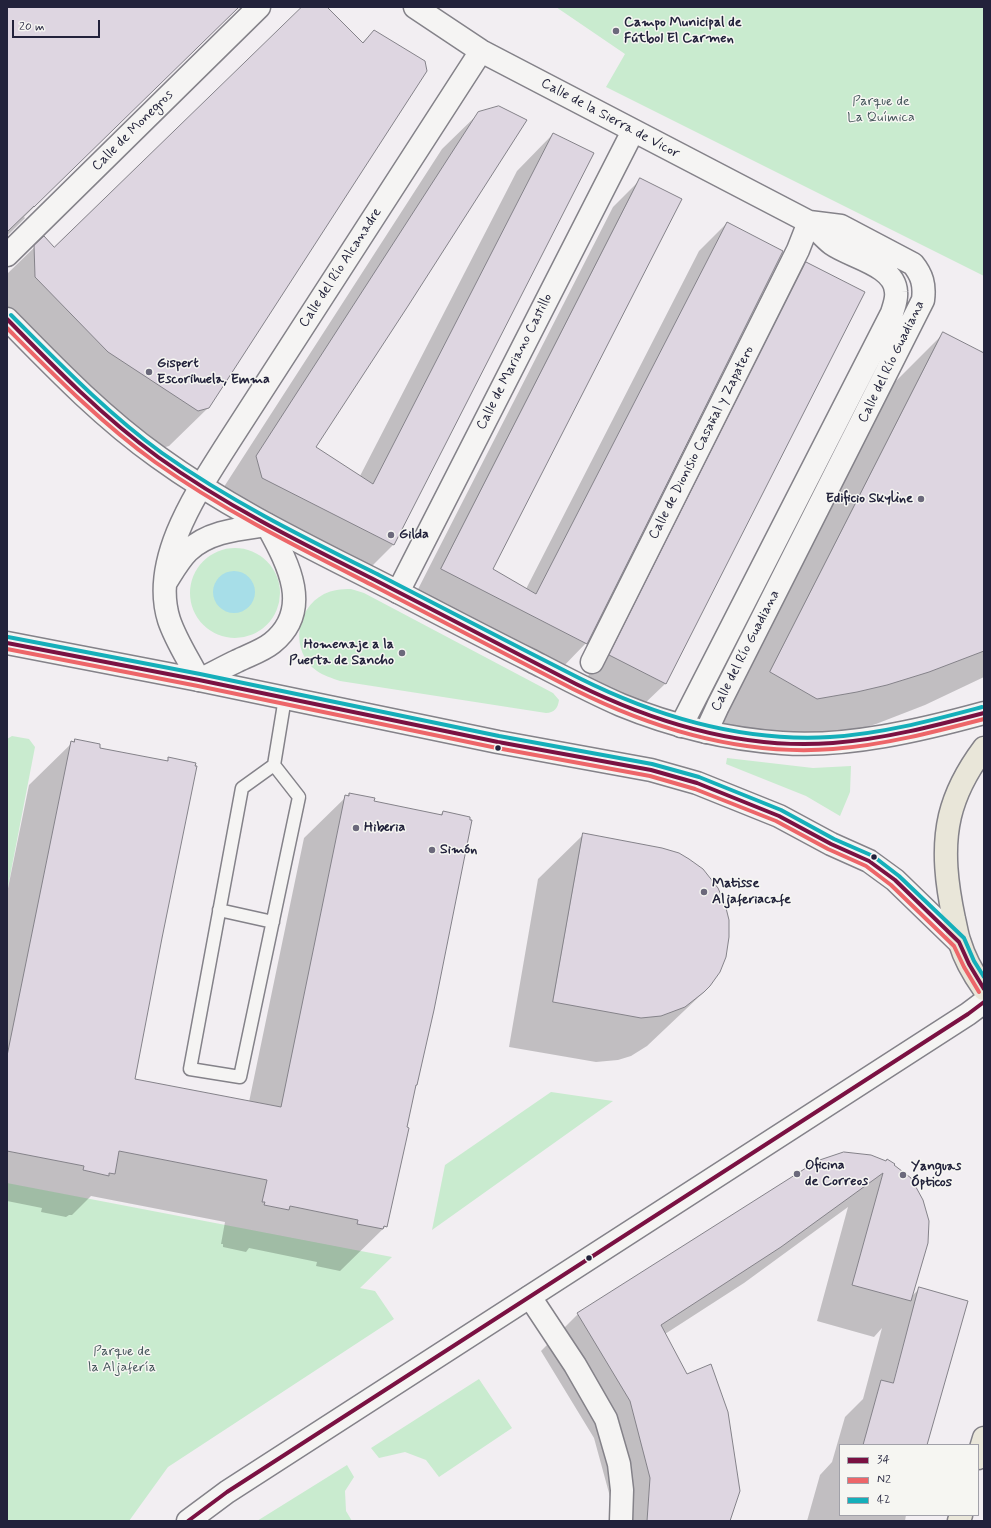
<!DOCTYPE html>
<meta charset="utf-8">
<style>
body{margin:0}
#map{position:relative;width:991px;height:1528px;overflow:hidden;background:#f2eef2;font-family:Mynerve,sans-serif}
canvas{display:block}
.frame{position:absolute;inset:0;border:8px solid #22223b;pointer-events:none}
.legend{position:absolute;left:839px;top:1444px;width:140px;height:72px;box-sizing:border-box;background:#f6f6f2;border:1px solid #a1a1a9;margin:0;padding:5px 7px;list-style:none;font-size:12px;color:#22223b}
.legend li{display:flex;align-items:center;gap:8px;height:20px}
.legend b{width:20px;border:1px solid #a1a1a9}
.scale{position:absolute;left:12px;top:20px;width:88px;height:18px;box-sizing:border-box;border:2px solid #22223b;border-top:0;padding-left:5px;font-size:12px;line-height:14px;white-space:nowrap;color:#22223b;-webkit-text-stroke:3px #f6f6f2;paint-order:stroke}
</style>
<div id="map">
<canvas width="991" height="1528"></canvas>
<div class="frame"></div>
<ul class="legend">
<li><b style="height:5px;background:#7a1142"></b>34</li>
<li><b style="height:5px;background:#ed6669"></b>N2</li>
<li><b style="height:5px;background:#15afba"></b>42</li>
</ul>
<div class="scale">20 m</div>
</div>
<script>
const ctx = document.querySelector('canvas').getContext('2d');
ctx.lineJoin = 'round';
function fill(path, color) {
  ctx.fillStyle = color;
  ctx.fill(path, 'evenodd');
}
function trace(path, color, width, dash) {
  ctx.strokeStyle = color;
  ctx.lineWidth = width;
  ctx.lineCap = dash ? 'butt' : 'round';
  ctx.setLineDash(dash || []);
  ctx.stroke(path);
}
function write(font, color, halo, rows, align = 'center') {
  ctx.font = font + ' Mynerve,sans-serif';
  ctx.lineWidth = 3;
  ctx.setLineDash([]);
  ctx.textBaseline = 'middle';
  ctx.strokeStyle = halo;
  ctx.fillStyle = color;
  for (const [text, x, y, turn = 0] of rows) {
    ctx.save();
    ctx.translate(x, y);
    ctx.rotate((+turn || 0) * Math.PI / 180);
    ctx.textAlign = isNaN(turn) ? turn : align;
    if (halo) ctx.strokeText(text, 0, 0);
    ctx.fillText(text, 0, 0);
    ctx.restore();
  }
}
const green = new Path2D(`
 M556,7H984V276L606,87L625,54Z
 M190 593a45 45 0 1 1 90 0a45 45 0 1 1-90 0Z
 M351,589L364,593L553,693L559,700C558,708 554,713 546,713L340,681C332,678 324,676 317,671C290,652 295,609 324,594C332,590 341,589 351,589Z
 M12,736L29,739L35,747L7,892V739Z
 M727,758L813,768L851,766L850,792L840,816L806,796L726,764Z
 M551,1092L613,1101L432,1230L445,1165Z
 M7,1183L392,1257L360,1288L375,1291L394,1319L168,1467L129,1521H7Z
 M479,1379L512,1428L439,1477L426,1460L405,1452L379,1458L371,1448Z
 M347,1465L354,1477L345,1491L346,1511L352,1521H257Z`);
const water = new Path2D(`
 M213 592a21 21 0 1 1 42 0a21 21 0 1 1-42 0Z`);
const shadow = new Path2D(`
 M7,7H238L24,217L25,218L7,236Z
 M303,7H325L361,44L374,31L208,408L169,446L159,449L7,326V274L44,238L54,248Z
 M479,113L314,448L360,476L517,171L553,134L592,153L393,545L357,581L225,514L220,493L442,149Z
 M641,179L491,569L526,589L699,251L727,223L586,643L559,671L414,597L613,207Z
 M806,264L864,293L665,684L642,706L587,678L783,286Z
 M944,333L984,354V677L925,705L876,724L804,745L718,725L891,386Z
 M75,740L98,748L166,762L169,758L134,1080L249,1102L304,838L349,794L373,802L440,815L443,812L417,1085L415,1087L386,1226L340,1271L316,1266L317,1262L249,1248L246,1252L223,1247V1244H221L225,1222L91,1196L72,1215H69L66,1217L41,1212L42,1208L7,1201V893L29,785Z
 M584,834L704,992L647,1046L631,1056L618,1060L596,1062L509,1047L538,879Z
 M886,1162L912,1296L920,1288L926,1445H840V1515H906L905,1521H807L820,1475L832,1462L845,1417L863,1399L882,1328L874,1337L817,1321L848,1207L744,1283L665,1334L729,1521H614L615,1515L594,1438L541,1351L578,1314Z`);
const building = new Path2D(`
 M7,7H239L34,207V206L7,232Z
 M302,7H327L363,43L374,30L425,61L427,71L209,408L198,411L108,352L35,277L34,245L44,236L54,247Z
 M499,106L527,120L408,306L316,447L373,484L553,133L594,153L394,545L262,478L256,456L478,112Z
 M640,178L682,199L493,569L536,594L727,222L783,251L587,644L441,569Z
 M806,262L865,292L666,684L609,655Z
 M943,332L984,353V651L929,672L887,685L857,692L817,699L770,672Z
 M75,739L100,744V748L168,761V757L196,763L195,766H197L162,938L135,1079L281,1107L345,795L349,796V793L375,798L374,801L442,815L443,811L470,817V820H472L434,1010L417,1085H416L407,1127L409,1128L387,1227L384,1226L383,1229L357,1224L358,1220L290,1206L289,1210L264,1205L265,1202H262L267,1180L119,1151L115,1174L109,1173V1176L83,1170L84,1166L7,1151V1056L71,741L74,742Z
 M583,833L662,848L679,853L689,859L703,869L718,888L725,904L729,920V937L726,957L720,972L710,986L704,992L685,1007L661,1016L641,1018L553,1002Z
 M844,1152L871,1155L886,1161L887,1159L895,1164L894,1165L911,1178L923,1200L929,1221L928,1243L911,1301L852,1285L883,1173L781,1247L661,1325L687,1374L711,1364L728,1412L740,1491L730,1521H647L650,1478L630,1401L577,1313L817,1161Z
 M919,1287L968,1301L927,1445H863L881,1380L893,1383Z`);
const lane = new Path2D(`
 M274,765L299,797L240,1077L190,1069L242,788L274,765L285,698
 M219,910L273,922`);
const street = new Path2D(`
 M415,7L481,51L809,222C817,229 824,238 832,244C850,257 895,265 896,292C897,299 894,306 892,313L681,726
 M7,255L259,7
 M166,582C173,571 179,560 188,551C209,531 240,529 267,525C287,562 314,609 272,643C262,651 249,655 237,661C224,667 212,674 199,680C189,660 176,641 169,620C150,560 197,492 228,443L481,51
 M398,592L633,131
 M592,662L798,250L809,222
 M706,732L718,706L923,300C925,285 922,275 913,264L841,226L809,222
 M530,1297L575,1365L606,1419L619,1464L622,1490L621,1521`);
const secondary = new Path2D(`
 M7,319C55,368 102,417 158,457C231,510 314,549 394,590C440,614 486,638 532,661C561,676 591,692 621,705C672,726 727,739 782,743C846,748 922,730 984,713
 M7,643L199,680L498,742L651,770L697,783L779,816L831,844L869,861L895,880L959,942
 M188,1521L227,1492L968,1014L984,1002`);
const primary = new Path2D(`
 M984,748C969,768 956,791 950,816C942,850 947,886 954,919C956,927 957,936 960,943C965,960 974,975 984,989
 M978,1458L984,1438
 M959,1521L961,1515`);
const bus1 = new Path2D(`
 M7,319C55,368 103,417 158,457C226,506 301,543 375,580C442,615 509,650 576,684C655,723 744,750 833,743C884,739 934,726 984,713
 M7,643L199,680L498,742L651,770L697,783L779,816L831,844L869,861L895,880L959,942L969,964L984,989
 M188,1521L227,1492L968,1014L984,1002`);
const bus2 = new Path2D(`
 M7,328C54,375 101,423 155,462C224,511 299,548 374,586C440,620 507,655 573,689C653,729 743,756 833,749C884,745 934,732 984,719
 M7,649L198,686L497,748L650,776L695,789L776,821L828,849L866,866L891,885L954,946L964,967L979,992`);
const bus3 = new Path2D(`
 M11,315C59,363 107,413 162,453C230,501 305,538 379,575C445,609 512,644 579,678C657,717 743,742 830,737C882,734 933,720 982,707
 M8,637L200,674L499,736L652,764L699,777L781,810L834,839L873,856L899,876L964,938L974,961L984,977`);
const markers = [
 [616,31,4,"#6b697b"],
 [149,372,4,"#6b697b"],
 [921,499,4,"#6b697b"],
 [391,535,4,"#6b697b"],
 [402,653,4,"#6b697b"],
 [498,748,3.5,"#22223b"],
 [356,828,4,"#6b697b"],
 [432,850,4,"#6b697b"],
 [874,857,3.5,"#22223b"],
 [704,892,4,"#6b697b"],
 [797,1174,4,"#6b697b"],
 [903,1175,4,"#6b697b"],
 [589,1258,3.5,"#22223b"]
];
const poiNames = [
 ["Campo Municipal de",624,23],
 ["Fútbol El Carmen",624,39],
 ["Gispert",157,364],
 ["Escorihuela, Emma",157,380],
 ["Edificio Skyline",913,499,"right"],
 ["Gilda",399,535],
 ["Homenaje a la",394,645,"right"],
 ["Puerta de Sancho",394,661,"right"],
 ["Hiberia",364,828],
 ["Simón",440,850],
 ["Matisse",712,884],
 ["Aljaferiacafe",712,900],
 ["Oficina",805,1166],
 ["de Correos",805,1182],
 ["Yanguas",911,1167],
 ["Ópticos",911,1183]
];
const parkNames = [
 ["Parque de",881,102],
 ["La Química",881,118],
 ["Parque de",122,1352],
 ["la Aljafería",122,1368]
];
const streetNames = [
 ["Calle de la Sierra de Vicor",610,119,28],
 ["Calle de Monegros",133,131,-45],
 ["Calle del Río Alcanadre",341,268,-57],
 ["Calle de Mariano Castillo",515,362,-63],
 ["Calle del Río Guadiana",892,362,-64],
 ["Calle de Dionisio Casañal y Zapatero",702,443,-63],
 ["Calle del Río Guadiana",746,651,-63]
];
fill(green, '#c9ebcf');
fill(water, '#a7dee8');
fill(shadow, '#0003');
fill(building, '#ded6e1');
trace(building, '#848289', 1);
trace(lane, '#848289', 15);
trace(street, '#848289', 25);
trace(secondary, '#848289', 25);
trace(primary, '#848289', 25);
trace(lane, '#f5f4f3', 12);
trace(street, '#f5f4f3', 22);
trace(secondary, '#f5f4f3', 22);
trace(primary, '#e9e6d9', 22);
trace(bus1, '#7a1142', 4);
trace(bus2, '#ed6669', 4);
trace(bus3, '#15afba', 4);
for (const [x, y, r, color] of markers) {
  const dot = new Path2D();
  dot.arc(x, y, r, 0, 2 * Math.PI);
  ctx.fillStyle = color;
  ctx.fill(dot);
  trace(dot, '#f6f6f2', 1.5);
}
write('bold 14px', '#22223b', '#f6f6f2', poiNames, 'left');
write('14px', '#435459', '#f6f6f2', parkNames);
write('14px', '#22223b', '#f6f6f2', streetNames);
</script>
